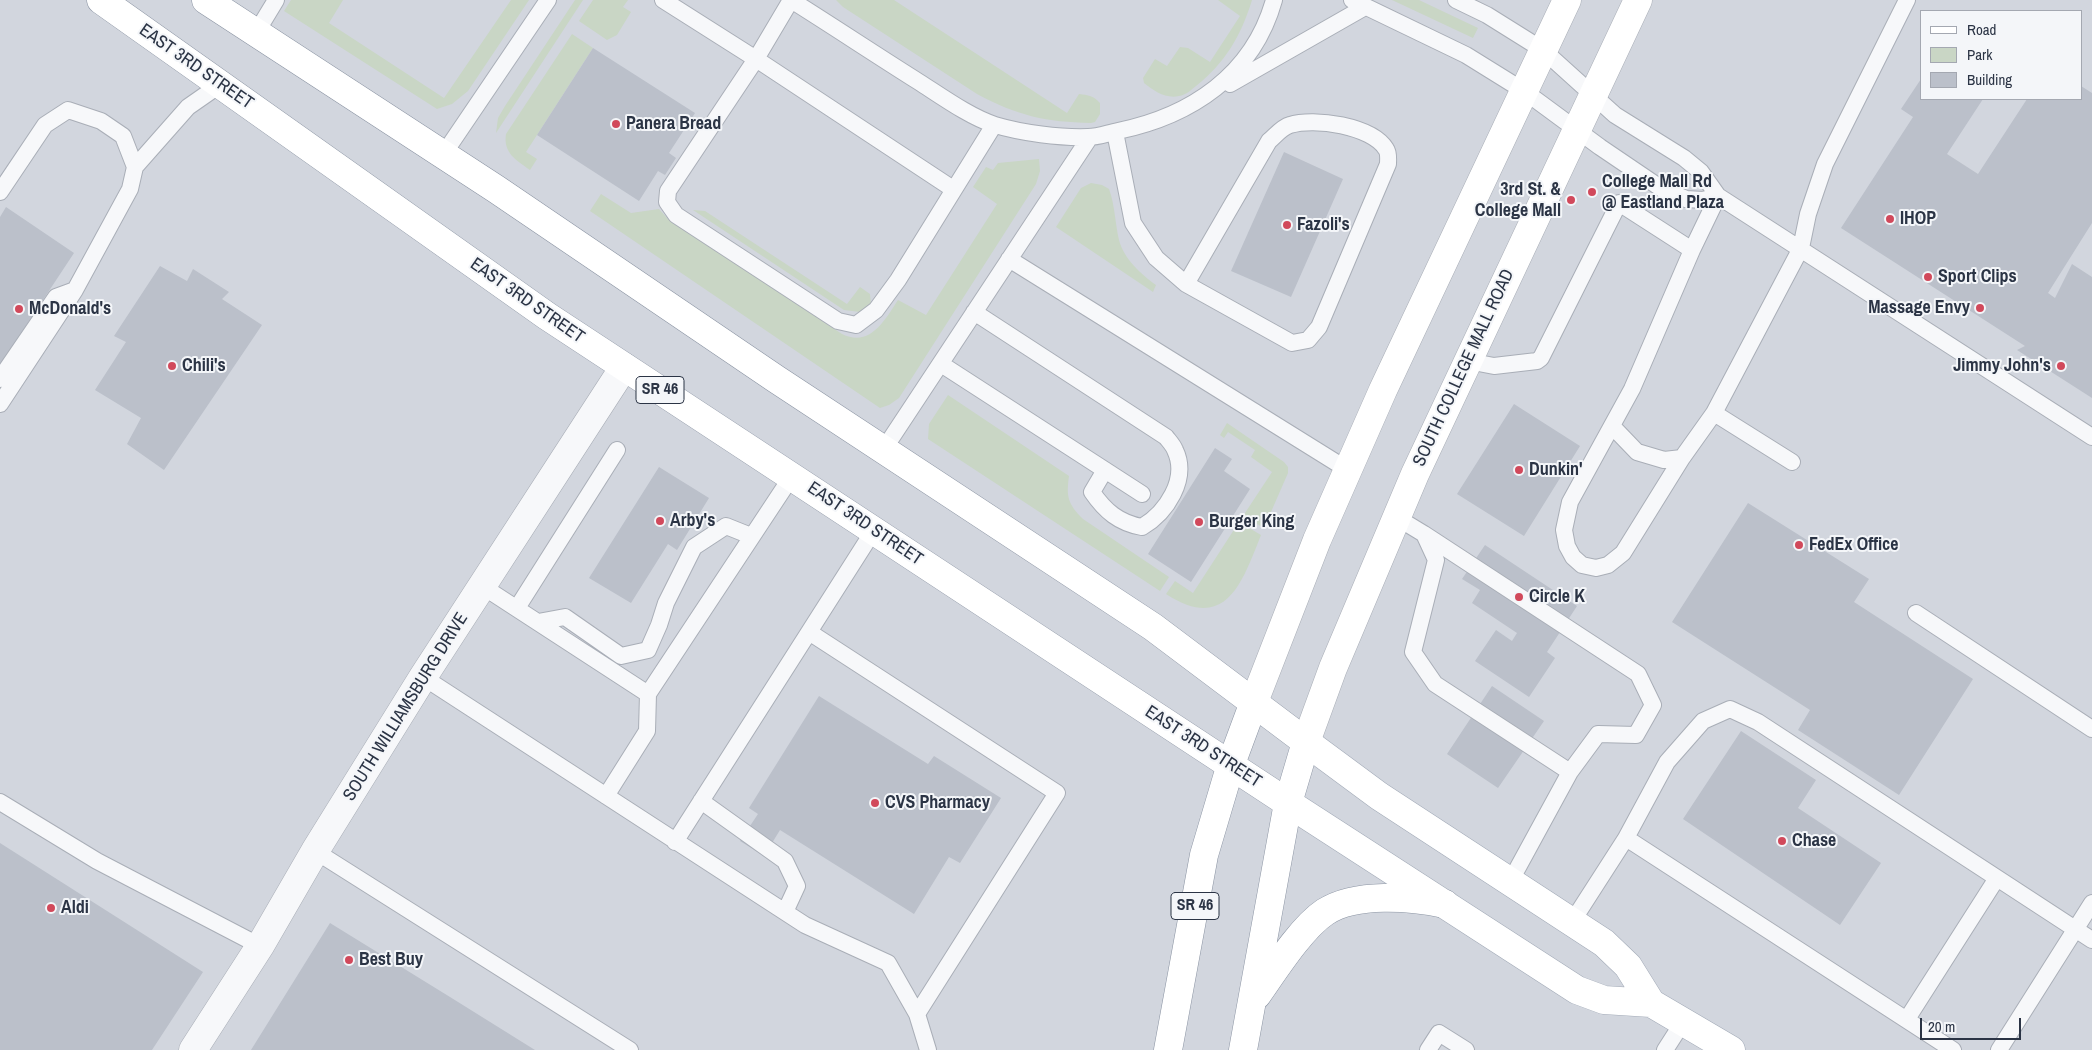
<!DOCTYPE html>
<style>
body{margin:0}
#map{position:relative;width:2092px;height:1050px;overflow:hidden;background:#e4e7ec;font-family:"Archivo Narrow",sans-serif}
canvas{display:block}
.legend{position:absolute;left:1920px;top:10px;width:162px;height:90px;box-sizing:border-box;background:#f4f6f9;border:1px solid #a4a8b1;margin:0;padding:6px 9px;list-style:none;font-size:15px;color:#2b3445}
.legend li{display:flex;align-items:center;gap:10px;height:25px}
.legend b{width:25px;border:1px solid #a4a8b1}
.scale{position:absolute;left:1920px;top:1018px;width:101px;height:22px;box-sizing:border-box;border:2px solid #2b3445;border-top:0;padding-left:6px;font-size:15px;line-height:18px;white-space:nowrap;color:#2b3445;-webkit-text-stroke:4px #f4f6f9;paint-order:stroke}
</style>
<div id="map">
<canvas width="2092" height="1050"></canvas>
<ul class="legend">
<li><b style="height:6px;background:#fff"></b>Road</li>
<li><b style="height:14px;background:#c9d6c5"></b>Park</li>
<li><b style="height:14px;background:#bbc0ca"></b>Building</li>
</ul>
<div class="scale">20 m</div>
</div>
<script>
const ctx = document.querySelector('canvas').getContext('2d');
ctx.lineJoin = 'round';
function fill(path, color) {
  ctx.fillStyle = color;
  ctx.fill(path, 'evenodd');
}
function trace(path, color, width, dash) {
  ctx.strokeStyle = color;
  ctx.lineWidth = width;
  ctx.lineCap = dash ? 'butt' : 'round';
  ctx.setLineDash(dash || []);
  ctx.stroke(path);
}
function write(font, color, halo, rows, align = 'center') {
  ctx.font = font + ' "Archivo Narrow",sans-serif';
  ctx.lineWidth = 4;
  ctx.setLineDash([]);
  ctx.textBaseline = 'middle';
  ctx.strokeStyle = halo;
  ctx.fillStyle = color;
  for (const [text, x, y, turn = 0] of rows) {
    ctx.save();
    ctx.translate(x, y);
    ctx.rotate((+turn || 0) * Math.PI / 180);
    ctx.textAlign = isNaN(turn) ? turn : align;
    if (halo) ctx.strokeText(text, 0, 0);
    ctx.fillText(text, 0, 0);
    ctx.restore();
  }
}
const built = new Path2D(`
 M0,0H2092V1050H0ZM1921,11H2081V99H1921Z`);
const green = new Path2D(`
 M291,0H343L329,23L444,98L511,0H529L468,91L452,104L437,109L284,11Z
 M575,0H583L496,133L498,118L505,106Z
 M593,0H628L623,7L631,12L617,35L607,40L579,21Z
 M836,0H894L1067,113L1079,94C1088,95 1094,96 1100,103V114L1095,122L1091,123C1046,122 1018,116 977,94L843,7Z
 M1218,0H1252C1241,36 1225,63 1196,86C1191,90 1186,95 1179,96C1166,99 1154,91 1144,83L1143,78L1155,59L1167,66L1180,47L1188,48L1210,62L1240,16Z
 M1392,0H1419L1478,28L1473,38Z
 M572,34L593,48L526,152L537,159L530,170C516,160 503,153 506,134Z
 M1039,159L1040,171L1036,184L899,398L889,405L880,408L590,211L601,194L631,213L659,209L668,219L842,334C870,348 885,320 898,300L926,315L997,204L973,187L986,167L993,170L998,163Z
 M1091,183L1102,185L1109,189C1115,205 1115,223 1119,240C1124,259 1141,274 1156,285L1153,292L1056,227L1081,188Z
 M693,210L705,211L847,304L860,287L870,294L871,305L860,312L844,310Z
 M948,395L1069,476C1066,497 1068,504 1083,519L1169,577L1160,591L928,439L929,424Z
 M1227,423L1284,462L1288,467V473L1264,528L1243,516L1272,472L1251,457L1255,450L1228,432L1224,438L1220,435Z
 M1239,522L1261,535C1242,583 1226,633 1166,594L1175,581L1193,593Z`);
const building = new Path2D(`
 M593,48L695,113L669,153L676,158L665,175L658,171L639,201L537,135Z
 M1921,79V99H1983L1947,154L1978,174L2027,99H2081V86L2092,93V223L2048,293L2055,298L2072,264L2092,277V398L2017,350L2025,346L1841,228L1913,117L1901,109Z
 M1284,152L1343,179L1291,297L1231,271Z
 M6,207L74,253L0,365V217Z
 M160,266L187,281L193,269L229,292L222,299L262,325L164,470L127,444L141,418L95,390L126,342L114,336Z
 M1514,404L1580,446L1524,536L1457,494Z
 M1215,448L1232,459L1224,471L1250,489L1191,582L1148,554Z
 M659,467L709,498L677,550L668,544L631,603L589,578Z
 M1748,503L1869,579L1854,602L1973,679L1899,795L1798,730L1810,710L1672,622Z
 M1485,545L1577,606L1547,652L1555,658L1529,697L1475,661L1496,630L1512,641L1517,633L1472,603L1480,590L1462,579Z
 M1492,686L1544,721L1498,788L1447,754Z
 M819,696L928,764L934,756L1001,798L960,863L949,857L914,914L780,830L764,856L740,841L758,814L749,808Z
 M1741,731L1816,780L1798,808L1881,863L1840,925L1683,819Z
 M0,843L203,972L152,1050H0Z
 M330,923L450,997L535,1050H251Z`);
const service = new Path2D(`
 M663,0L756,59L953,189
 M791,0L756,59L668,191L667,202L676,215L838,321L856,325L876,310L898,280L994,125
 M791,0C834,27 876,55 919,82C941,96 970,117 995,125C1022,133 1060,138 1088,137C1098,137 1108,133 1118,131C1191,116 1253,75 1274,0
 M1352,0L1466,55L1524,91L1600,147L1662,189L1686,199L1703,200L1718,196
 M1456,0L1487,15L1543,50L1615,115L1684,158L1701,172L1718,196L2092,437
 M256,33L276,0
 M1230,84L1365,7
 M1115,132L1133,223L1156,258L1186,284L1292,343L1308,340L1319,327L1388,164C1388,160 1389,153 1386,149C1372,126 1314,117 1290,125C1282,127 1275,136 1269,141L1186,284
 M443,155L548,0
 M135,167L188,107L221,84
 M0,192L45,125L68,110L101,121L123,136L135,167L130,189L75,290L0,404
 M1718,196L1692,250L1632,389L1570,502L1564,530L1567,546L1573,557L1582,565L1596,568L1608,565L1623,553L1682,458L1714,413L1801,248L1808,214L1825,164L1907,0
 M1009,259L1348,470
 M974,312L1166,437C1169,441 1173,445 1175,450C1189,479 1166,513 1142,527C1119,523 1105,511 1092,492L1105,470
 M1468,361L1494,366L1537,361L1541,358L1619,203L1692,250
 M941,364L1142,494
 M0,379L56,297L75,290
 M1714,413L1792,462
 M1612,426L1637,452L1664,460L1682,458
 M884,449L1090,137
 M1396,517L1424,534L1436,560L1413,652L1435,684L1570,772L1510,882
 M874,530L809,632L1057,793L917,1014
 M1424,534L1638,674L1653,705L1636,735L1598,734L1570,772
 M482,586L648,694L792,476
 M517,608L617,450
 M1916,613L2092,729
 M538,622L565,617L621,656L648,650L659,625L666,603L694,547L726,526L751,536
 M423,677L805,925L888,963L917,1014L928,1050
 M606,796L647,731L648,694
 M701,801L785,861L797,886L785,912
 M0,802L97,861L260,946
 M675,842L809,632
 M315,851L630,1050
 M1572,922L1626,838
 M1907,1019L1997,878
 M1428,1050L1439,1033L1466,1050
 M1665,1050L1683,1022
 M1953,1050L1626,838L1667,762L1703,721L1730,709L1758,722L2092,940
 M1999,1050L2092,903`);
const minor = new Path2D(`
 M193,1050L260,946L315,851L423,677L624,367`);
const secondary = new Path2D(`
 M1254,702L1317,540L1383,390L1567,0
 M1306,742L1333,668L1415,474L1638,0`);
const primary = new Path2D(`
 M1306,742L1379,796L1604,943L1628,966L1651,1003
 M1288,803L1577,990L1604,1000L1651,1003L1731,1050`);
const trunk = new Path2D(`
 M101,0L547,316L1288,803
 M206,0L496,189L776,379L1153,627L1306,742L1288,803L1243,1050
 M1257,995C1274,971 1301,928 1325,912C1356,892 1411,897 1445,904
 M1168,1050L1204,855L1231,764L1254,702`);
const markers = [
 [616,124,5,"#d1495b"],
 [1592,192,5,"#d1495b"],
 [1571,200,5,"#d1495b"],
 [1890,219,5,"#d1495b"],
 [1287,225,5,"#d1495b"],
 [1928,277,5,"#d1495b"],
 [1980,308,5,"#d1495b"],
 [19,309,5,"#d1495b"],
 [172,366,5,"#d1495b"],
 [2061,366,5,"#d1495b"],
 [1519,470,5,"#d1495b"],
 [660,521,5,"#d1495b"],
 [1199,522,5,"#d1495b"],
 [1799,545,5,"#d1495b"],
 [1519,597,5,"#d1495b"],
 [875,803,5,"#d1495b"],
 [1782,841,5,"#d1495b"],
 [51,908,5,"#d1495b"],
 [349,960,5,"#d1495b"]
];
const shields = [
 [660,390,48],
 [1195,906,48]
];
const shieldNames = [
 ["SR 46",660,390],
 ["SR 46",1195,906]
];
const streetNames = [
 ["EAST 3RD STREET",196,67,35],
 ["EAST 3RD STREET",527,301,35],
 ["SOUTH COLLEGE MALL ROAD",1464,368,-65],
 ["EAST 3RD STREET",865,524,34],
 ["SOUTH WILLIAMSBURG DRIVE",406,707,-58],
 ["EAST 3RD STREET",1203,747,33]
];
const poiNames = [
 ["Panera Bread",626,124],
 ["College Mall Rd",1602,182],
 ["@ Eastland Plaza",1602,203],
 ["3rd St. &",1561,190,"right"],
 ["College Mall",1561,211,"right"],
 ["IHOP",1900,219],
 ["Fazoli's",1297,225],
 ["Sport Clips",1938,277],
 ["Massage Envy",1970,308,"right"],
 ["McDonald's",29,309],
 ["Chili's",182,366],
 ["Jimmy John's",2051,366,"right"],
 ["Dunkin'",1529,470],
 ["Arby's",670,521],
 ["Burger King",1209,522],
 ["FedEx Office",1809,545],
 ["Circle K",1529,597],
 ["CVS Pharmacy",885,803],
 ["Chase",1792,841],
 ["Aldi",61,908],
 ["Best Buy",359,960]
];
fill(built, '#d2d6de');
fill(green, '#c9d6c5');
fill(building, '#bbc0ca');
trace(service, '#a9aeb7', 18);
trace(minor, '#a9aeb7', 29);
trace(secondary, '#a9aeb7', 29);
trace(primary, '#a3abb8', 29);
trace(trunk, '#8b94a3', 29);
trace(service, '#f7f8fa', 16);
trace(minor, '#f7f8fa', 28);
trace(secondary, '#fff', 28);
trace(primary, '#fff', 28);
trace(trunk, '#fff', 28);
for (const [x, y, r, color] of markers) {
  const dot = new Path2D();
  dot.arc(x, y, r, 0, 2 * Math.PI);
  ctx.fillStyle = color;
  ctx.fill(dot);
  trace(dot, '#f4f6f9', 2);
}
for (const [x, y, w] of shields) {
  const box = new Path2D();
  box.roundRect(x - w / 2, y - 13.5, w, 27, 4);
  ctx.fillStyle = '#f4f6f9';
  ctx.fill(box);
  trace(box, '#2b3445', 1);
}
write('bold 16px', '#2b3445', null, shieldNames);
write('18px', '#2b3445', '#f4f6f9', streetNames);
write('bold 18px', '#2b3445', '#f4f6f9', poiNames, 'left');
</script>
